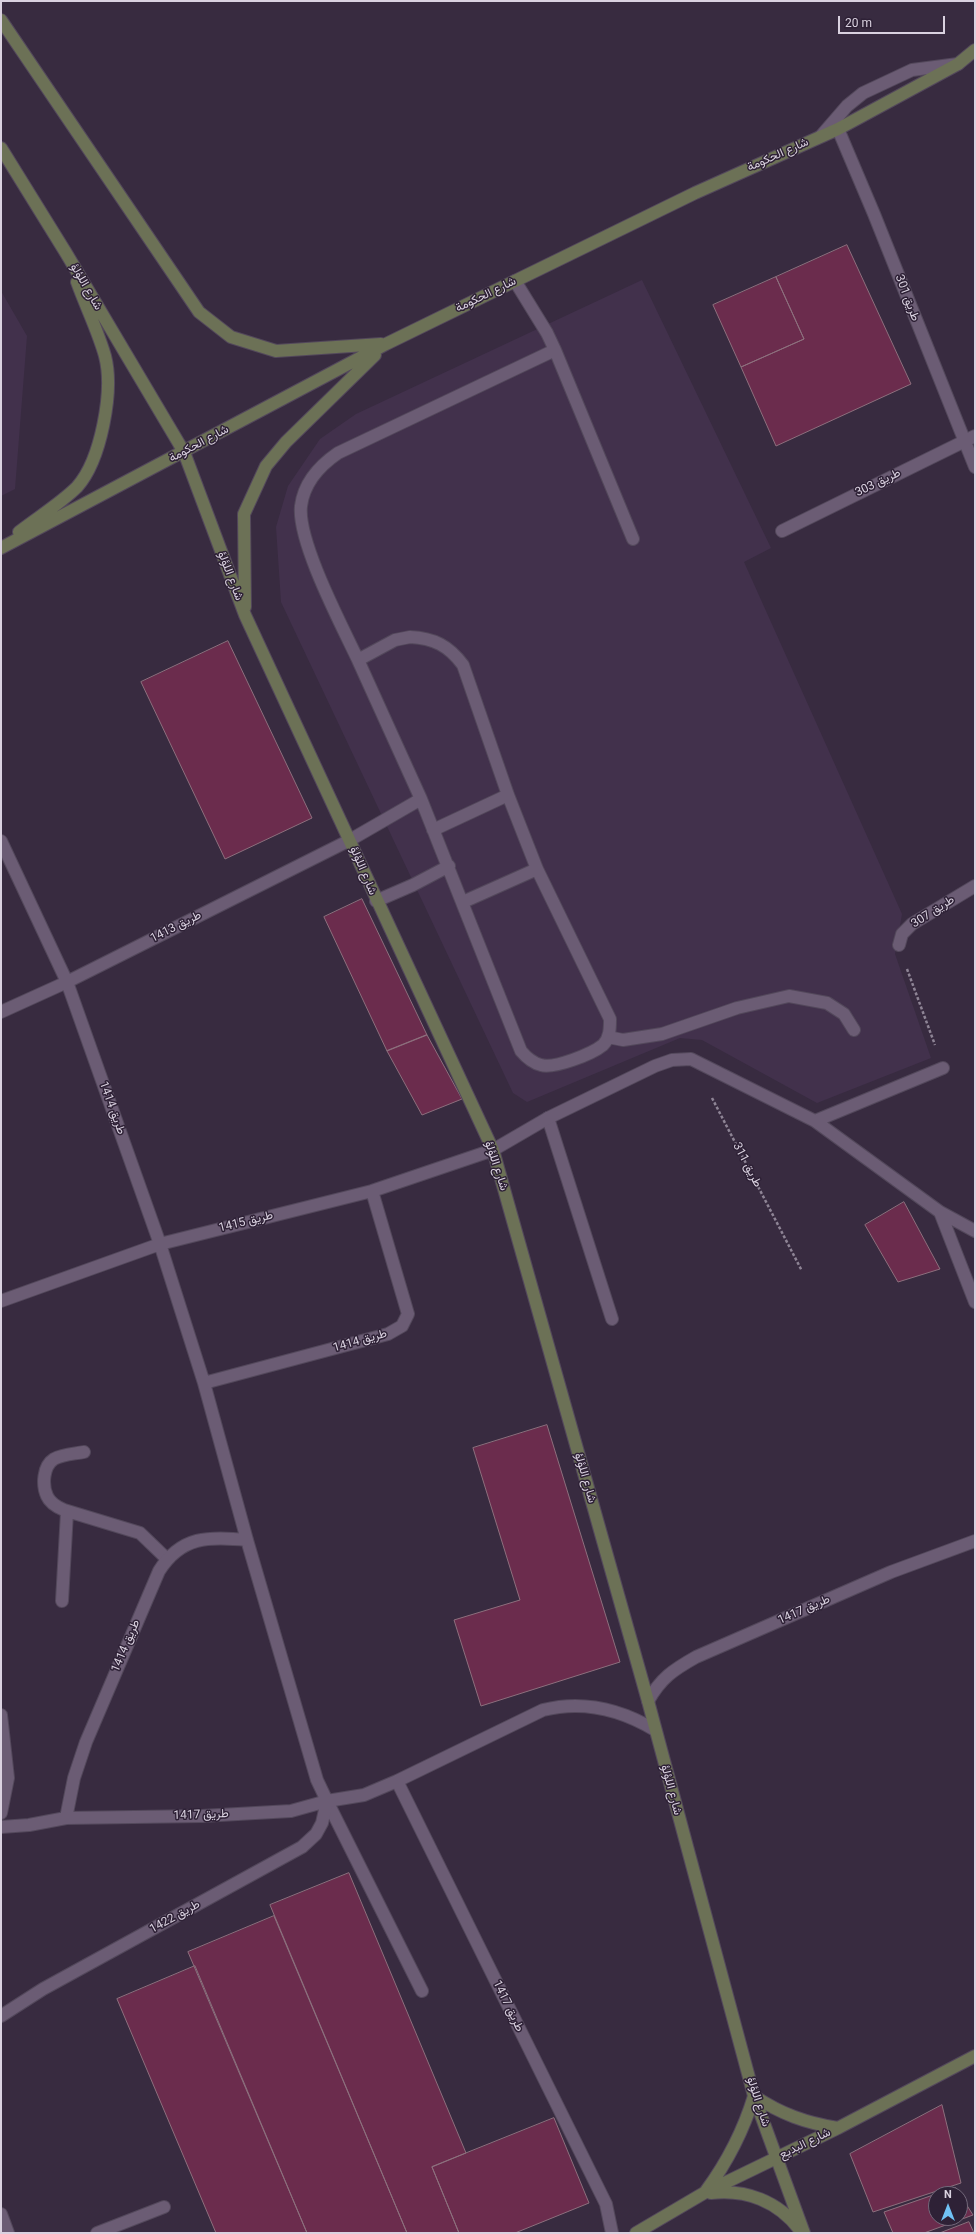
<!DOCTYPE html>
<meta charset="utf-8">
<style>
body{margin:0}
#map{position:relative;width:976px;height:2234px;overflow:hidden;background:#382b40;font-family:Roboto,sans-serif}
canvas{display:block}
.frame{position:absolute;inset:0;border:2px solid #dad2e0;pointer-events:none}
.north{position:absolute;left:928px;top:2186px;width:40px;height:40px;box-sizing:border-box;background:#2e2136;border:1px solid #73687a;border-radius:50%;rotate:0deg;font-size:11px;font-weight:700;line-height:16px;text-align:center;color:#dad2e0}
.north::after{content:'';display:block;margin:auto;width:14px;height:18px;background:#70c1f4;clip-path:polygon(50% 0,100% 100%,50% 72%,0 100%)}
.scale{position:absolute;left:838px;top:16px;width:107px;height:18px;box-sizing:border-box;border:2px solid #dad2e0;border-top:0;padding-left:5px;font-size:12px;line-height:14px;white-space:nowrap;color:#dad2e0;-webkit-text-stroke:3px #2e2136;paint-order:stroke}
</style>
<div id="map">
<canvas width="976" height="2234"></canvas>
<div class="frame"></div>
<div class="north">N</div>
<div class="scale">20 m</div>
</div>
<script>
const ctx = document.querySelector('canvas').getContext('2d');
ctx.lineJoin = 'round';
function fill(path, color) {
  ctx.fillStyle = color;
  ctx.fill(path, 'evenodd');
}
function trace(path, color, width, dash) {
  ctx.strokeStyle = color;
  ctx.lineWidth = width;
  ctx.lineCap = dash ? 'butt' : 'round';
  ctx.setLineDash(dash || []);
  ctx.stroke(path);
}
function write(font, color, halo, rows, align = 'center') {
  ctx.font = font + ' Roboto,Vazirmatn,sans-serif';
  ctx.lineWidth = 3;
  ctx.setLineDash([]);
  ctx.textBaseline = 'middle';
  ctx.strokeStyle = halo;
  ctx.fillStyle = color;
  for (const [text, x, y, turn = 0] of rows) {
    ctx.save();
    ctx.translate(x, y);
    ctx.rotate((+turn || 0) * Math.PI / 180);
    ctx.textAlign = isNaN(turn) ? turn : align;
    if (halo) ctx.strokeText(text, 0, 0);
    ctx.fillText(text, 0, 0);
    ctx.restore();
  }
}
const built = new Path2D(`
 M642,280L771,548L744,562L902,914L895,954L931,1058L817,1103L702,1040L680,1038L527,1102L513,1093L281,602L276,527L288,486L320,439L356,414Z
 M1,291L27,336L15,489L1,496Z`);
const building = new Path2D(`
 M847,245L911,384L776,446L741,367L804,339L776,277Z
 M776,277L804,339L741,367L713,305Z
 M228,641L312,818L225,859L141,682Z
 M362,899L427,1035L387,1051L324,917Z
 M427,1035L462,1099L422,1115L387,1051Z
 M904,1202L940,1269L898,1282L865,1225Z
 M547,1425L620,1662L481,1706L454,1620L520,1600L473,1448Z
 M349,1873L466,2153L432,2167L459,2233H407L270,1905Z
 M274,1916L407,2233H307L188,1952Z
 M195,1966L307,2233H216L117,1999Z
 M942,2105L961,2183L873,2212L850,2154Z
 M554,2118L589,2203L515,2233H459L432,2167Z
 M956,2188L973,2215L924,2233H893L884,2212L936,2194V2218H960V2194H937Z
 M969,2222L974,2233H940Z`);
const path = new Path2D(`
 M907,969L935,1045
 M712,1098L802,1271`);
const lane = new Path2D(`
 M821,136L847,106L863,93L912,70L958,64
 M515,281L547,333L555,350L633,539
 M410,637C434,638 449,646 463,665L508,795L537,869L610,1019C610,1028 610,1038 603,1045C592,1054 554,1069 541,1065C533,1063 526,1057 521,1051L421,799L358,660L395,640Z
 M358,660C342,626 297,541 301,506C304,482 319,466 338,453L555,350
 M433,830L508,795
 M350,840L421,799
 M376,901L413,885L449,866
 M463,902L537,869
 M608,1037L623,1040L662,1034L737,1008L789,996L827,1003L844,1014L854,1030
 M548,1118L612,1319
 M84,1452C74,1454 63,1454 54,1459C43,1466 42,1485 47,1496C50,1503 57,1507 64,1510L140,1533L167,1559
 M62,1601L67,1512
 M327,1801L422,1991
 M1,2214L8,2233
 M97,2233L164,2207`);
const street = new Path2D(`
 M838,129L874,214L975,467
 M782,531L975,436
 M1,841L67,982L160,1244L204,1383L247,1540L317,1780L327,1801L322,1823L316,1834L302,1847L43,1989L1,2016
 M899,945L902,934L912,924L975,886
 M1,1012L67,982L350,840
 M815,1121L943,1068
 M940,1212L975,1302
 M1,1301L160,1244L372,1191L493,1150L548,1118L655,1066L672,1060L691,1059L815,1121L940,1212L975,1231
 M204,1383L388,1334L402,1326L408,1314L372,1191
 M648,1701C661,1678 673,1670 696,1657L891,1572L975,1541
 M1,1715L8,1778L1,1813
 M397,1781L606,2204L612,2233
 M66,1818L74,1778L86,1742L159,1571C181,1536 209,1536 247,1540
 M1,1827L29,1825L66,1818L202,1816L291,1811L327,1801L364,1795L397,1781L543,1710C583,1700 620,1709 655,1730`);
const secondary = new Path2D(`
 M1,20L199,312L231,337L276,351L381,344
 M1,148L66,253L184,452L245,615L493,1150L648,1701L754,2096L804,2233
 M19,532C37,518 61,503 77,487C101,460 114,391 105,356C98,331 86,307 77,282
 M1,548L386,344L695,193L838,129L958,64L975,50
 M245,607L244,514L266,466L286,442L375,355
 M706,2191C728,2161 743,2132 754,2096C781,2114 806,2123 838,2128
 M711,2193C746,2189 778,2201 800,2230
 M636,2233L704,2193L838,2128L975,2056`);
const streetNames = [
 ["شارع الحكومة",778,155,-24],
 ["شارع اللؤلؤ",86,287,60],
 ["شارع الحكومة",486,295,-26],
 ["طريق 301",907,298,69],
 ["شارع الحكومة",199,444,-28],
 ["طريق 303",878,483,-26],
 ["شارع اللؤلؤ",230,576,69],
 ["شارع اللؤلؤ",363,871,67],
 ["طريق 307",933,912,-33],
 ["طريق 1413",176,927,-27],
 ["طريق 1414",112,1108,70],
 ["طريق 311",747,1165,62],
 ["شارع اللؤلؤ",496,1166,72],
 ["طريق 1415",246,1222,-14],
 ["طريق 1414",360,1341,-16],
 ["شارع اللؤلؤ",585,1478,74],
 ["طريق 1417",804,1610,-24],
 ["طريق 1414",126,1646,-67],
 ["شارع اللؤلؤ",671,1790,75],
 ["طريق 1417",201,1815,-2],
 ["طريق 1422",175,1917,-29],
 ["طريق 1417",508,2006,64],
 ["شارع اللؤلؤ",758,2102,72],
 ["شارع البديع",805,2144,-26]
];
fill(built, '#42314c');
fill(building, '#6b2c4d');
trace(building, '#8d6f7d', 1);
trace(lane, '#53485b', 14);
trace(street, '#53485b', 14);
trace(secondary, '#53485b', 14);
trace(path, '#8e8495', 2.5, [3, 2]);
trace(lane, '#6b5c74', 12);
trace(street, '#6b5c74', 12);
trace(secondary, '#6c7156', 12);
write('12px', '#dad2e0', '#2e2136', streetNames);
</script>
